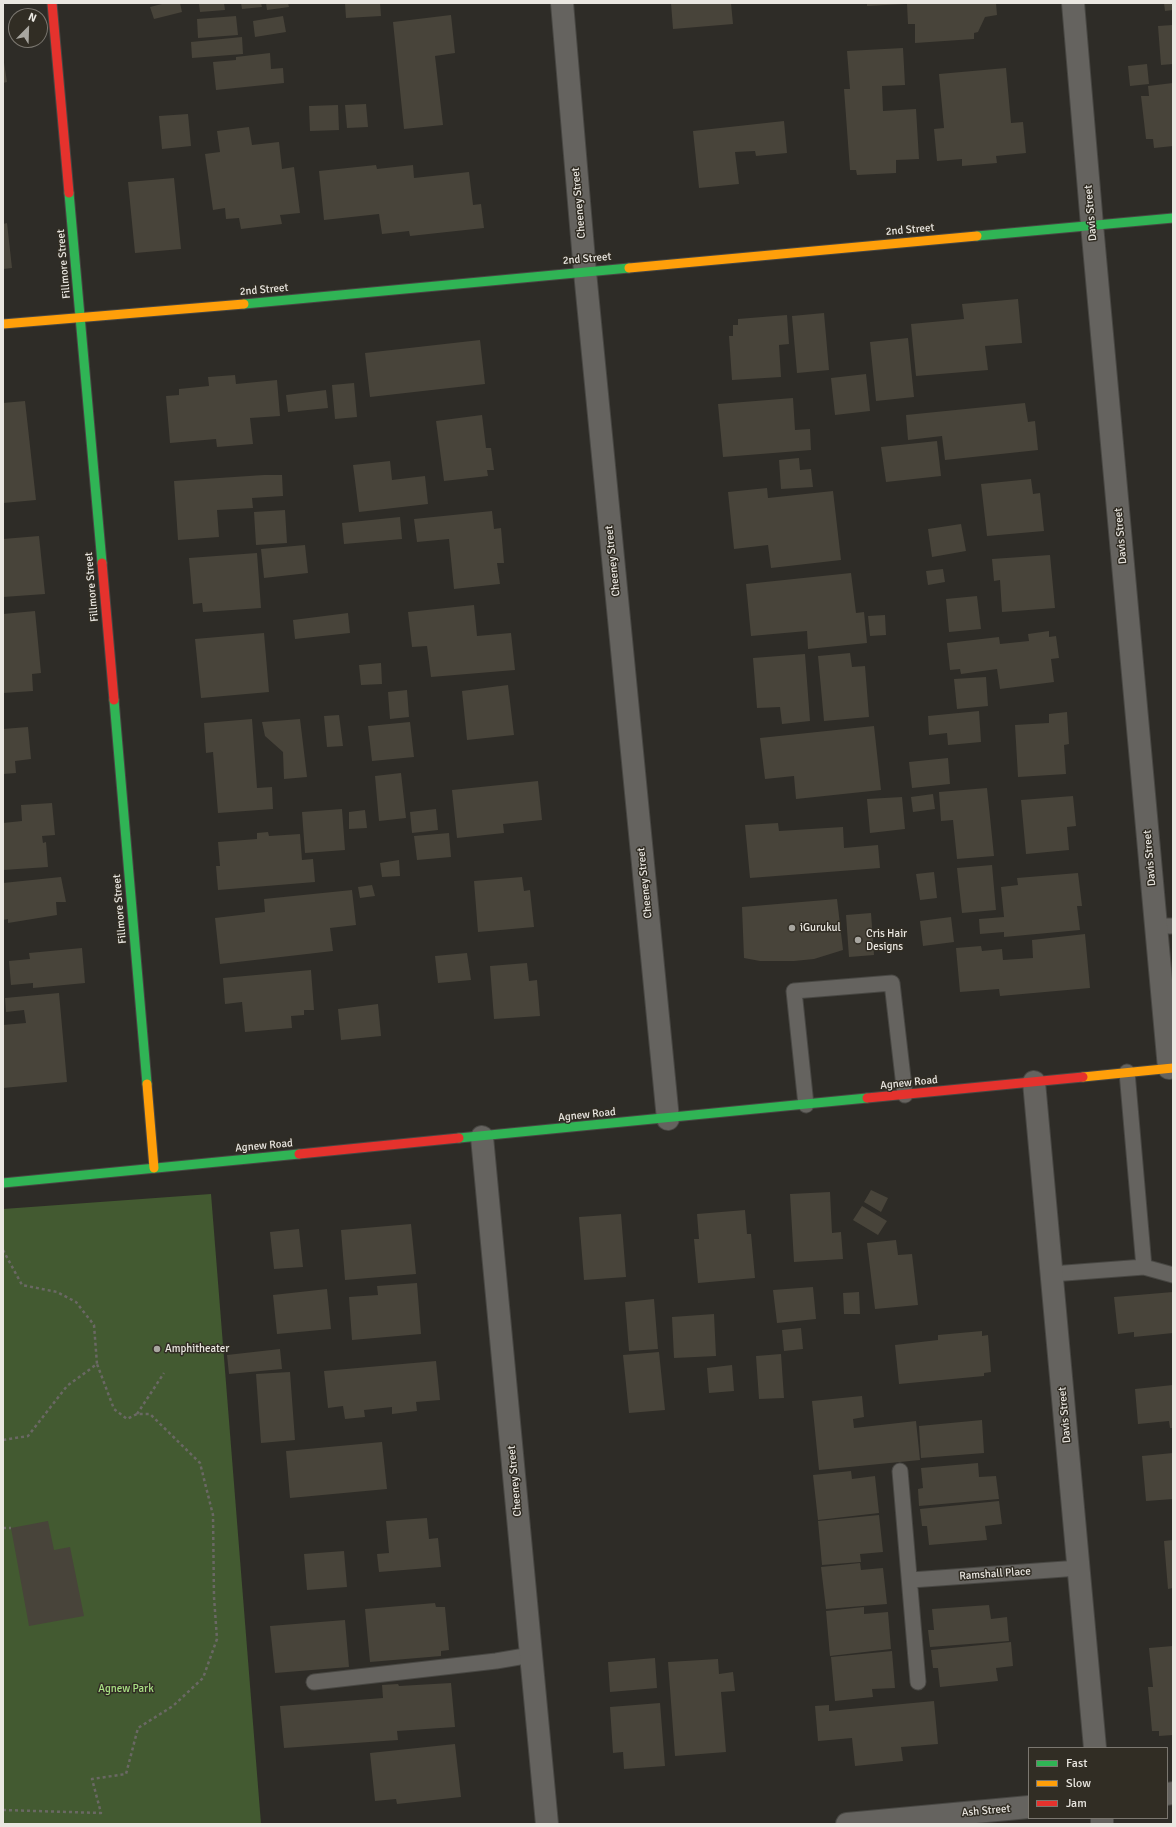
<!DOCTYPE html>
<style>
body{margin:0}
#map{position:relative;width:1176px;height:1827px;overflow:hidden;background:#2e2c27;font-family:Signika,sans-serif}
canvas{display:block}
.frame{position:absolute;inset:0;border:4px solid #eae7e1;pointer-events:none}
.legend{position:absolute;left:1028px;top:1747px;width:140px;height:72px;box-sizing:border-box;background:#312d24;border:1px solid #7b7770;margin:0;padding:5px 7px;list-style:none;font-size:12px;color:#eae7e1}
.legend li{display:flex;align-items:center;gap:8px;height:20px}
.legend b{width:20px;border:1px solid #7b7770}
.north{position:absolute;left:8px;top:8px;width:40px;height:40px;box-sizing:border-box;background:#312d24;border:1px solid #7b7770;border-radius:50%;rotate:23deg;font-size:11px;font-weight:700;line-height:16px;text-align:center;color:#eae7e1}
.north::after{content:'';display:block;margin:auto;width:14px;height:18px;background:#a8a6a0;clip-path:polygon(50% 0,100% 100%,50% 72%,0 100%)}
</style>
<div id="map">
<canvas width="1176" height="1827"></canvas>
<div class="frame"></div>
<ul class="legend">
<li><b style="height:5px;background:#30b455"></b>Fast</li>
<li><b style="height:5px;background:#ff9f0a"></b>Slow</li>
<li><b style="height:5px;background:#e5322d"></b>Jam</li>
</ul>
<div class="north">N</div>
</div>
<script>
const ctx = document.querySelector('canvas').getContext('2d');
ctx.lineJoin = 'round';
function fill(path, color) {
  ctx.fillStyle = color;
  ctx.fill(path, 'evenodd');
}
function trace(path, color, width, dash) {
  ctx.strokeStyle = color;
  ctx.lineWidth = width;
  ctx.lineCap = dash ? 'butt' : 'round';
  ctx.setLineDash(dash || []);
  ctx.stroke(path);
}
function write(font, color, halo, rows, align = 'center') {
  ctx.font = font + ' Signika,sans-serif';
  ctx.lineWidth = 3;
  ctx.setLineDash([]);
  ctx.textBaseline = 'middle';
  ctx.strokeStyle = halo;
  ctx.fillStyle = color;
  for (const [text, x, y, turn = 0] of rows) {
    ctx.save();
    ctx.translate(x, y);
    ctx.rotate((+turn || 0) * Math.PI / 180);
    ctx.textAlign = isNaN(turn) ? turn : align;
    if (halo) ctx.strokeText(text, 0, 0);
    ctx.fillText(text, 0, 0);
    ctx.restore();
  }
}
const green = new Path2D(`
 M211,1194L261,1824H3V1209Z`);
const building = new Path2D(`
 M166,3H180L182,12L154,19L150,7Z
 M199,3H224L225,10L200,12Z
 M241,3H261L262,7L242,9Z
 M266,3H288L289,7L267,10Z
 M345,3H380L381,16L346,18Z
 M671,3H731L733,24L673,29Z
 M867,3H905V4L867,6Z
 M911,3H996L997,15L985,17L978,32L974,33V39L915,43V24H908L907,4Z
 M1164,3H1173V10L1165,11Z
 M451,15L455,53L435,56L443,125L404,129L393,22Z
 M236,16L238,35L198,38L197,19Z
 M283,16L286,32L255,37L253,21Z
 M1173,25V64L1161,65L1158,26Z
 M242,37L243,54L192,58L191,42Z
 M903,48L905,85L882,86L883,111L916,109L919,159L896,160V173L857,175L856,170H850L844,89H850L847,51Z
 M270,53L271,69L283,68L284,83L216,90L213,62L236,60V57Z
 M3,56L7,82L3,83Z
 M1147,64L1149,84L1130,86L1128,66Z
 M1006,68L1011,123L1023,122L1026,153L996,156L997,163L962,166V159L937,161L934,129L944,128L939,74Z
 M1173,83V146L1154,148L1153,139H1146L1141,96H1149L1148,86Z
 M366,104L368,127L347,128L345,105Z
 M338,105L339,130L310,131L309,106Z
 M188,114L191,146L162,149L159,116Z
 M784,121L787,153L756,156L755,151L735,152L739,184L699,188L693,131Z
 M249,127L252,145L279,142L282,169L294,167L300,213L280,215L282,224L241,229L239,218L226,219L225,208L213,210L205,154L220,152L217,131Z
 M376,165L377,169L413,165L414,178L469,172L473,205L481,204L484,228L410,236L409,231L382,234L379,214L324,220L319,171Z
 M174,178L181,249L135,253L128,182Z
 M7,223L12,268L3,269V224Z
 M1018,299L1022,343L985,346L988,370L916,376L911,324L964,319L962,304Z
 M824,313L829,370L797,373L792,316Z
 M787,315L789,344L779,345L781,377L732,380L729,336H733V325H738V319Z
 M908,338L914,397L876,401L870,342Z
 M480,340L485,384L370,397L365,353Z
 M866,374L870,411L835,415L831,378Z
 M235,375L236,384L277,380L280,416L250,418L253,444L217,447L216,439L170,443L166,396L179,395V389L209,386L208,377Z
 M354,383L357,417L335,419L332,385Z
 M326,390L328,408L288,412L286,395Z
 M793,398L795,430L810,429L811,450L723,457L718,404Z
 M25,401L36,500L3,503V403Z
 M1025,403L1028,422L1035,421L1038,450L945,460L942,436L908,440L906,415Z
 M482,415L486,448H491L494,470H487L488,476L444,481L436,421Z
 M937,441L941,476L886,482L881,447Z
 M799,458L800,470L811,469L813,487L781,489L779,460Z
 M390,461L392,480L425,476L428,504L359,512L353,465Z
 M264,475H282L283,496L252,498L253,508L217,510L219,537L178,540L174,481Z
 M1031,479L1033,494L1040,493L1044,531L987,536L981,484Z
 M767,488L768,498L833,491L841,560L771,568L768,545L734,549L728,492Z
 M285,510L287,543L256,545L254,512Z
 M492,511L494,529L501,528L504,563H497L500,584L454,589L449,539L417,542L414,519Z
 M400,517L402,539L344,544L342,523Z
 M961,524L966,551L932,557L928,529Z
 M39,536L45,594L3,597V539Z
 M305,545L308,573L264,578L261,549Z
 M257,553L261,608L203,612L202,603L193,604L189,558Z
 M1050,555L1055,608L1002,612L1000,580L994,581L992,559Z
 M943,569L945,582L928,585L926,571Z
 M851,573L856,613L864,612L867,643L808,649L807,631L751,636L746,584Z
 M977,596L981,629L949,632L946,599Z
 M474,605L477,636L511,633L515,670L431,677L427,646L412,647L408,612Z
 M35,611L41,673L32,674L33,691L3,693V614Z
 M348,613L350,633L295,639L293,620Z
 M885,615L886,635L870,636L868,616Z
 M1049,631V637L1056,636L1059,658L1051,659L1054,682L1000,689L997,669L961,674L960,669L950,670L947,643L999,637L1000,644L1029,641L1028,634Z
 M264,633L269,692L201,698L195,639Z
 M850,653L852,667L865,666L869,717L824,721L818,656Z
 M805,654L810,721L782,724L780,707L757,708L753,658Z
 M381,663L382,684L361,685L359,665Z
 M986,677L988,706L957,709L954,679Z
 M508,685L514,735L467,740L462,691Z
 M407,690L409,717L390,719L388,692Z
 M979,711L981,742L948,745L947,733L929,735L928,716Z
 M1067,712L1069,744L1064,745L1066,774L1018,777L1015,725L1049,723V714Z
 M339,715L343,746L327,747L324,716Z
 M252,719L257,788L272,787L273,809L218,813L213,752L206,753L204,723Z
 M300,719L307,777L284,779L283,752L265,736L262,722Z
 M410,722L414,757L372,761L368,726Z
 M874,726L881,790L796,799L794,776L765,779L760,738Z
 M28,727L31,759L15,761L16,773L3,774V729Z
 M948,758L950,784L912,788L909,762Z
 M401,773L406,818L379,821L375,776Z
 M538,781L542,820L503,824L504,833L457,838L452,790Z
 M987,788L994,856L957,859L953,820L941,821L939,792Z
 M933,794L935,809L913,812L911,797Z
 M1073,796L1076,826L1067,827L1069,850L1026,854L1021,800Z
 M902,797L905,829L870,833L867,799Z
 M52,803L55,835L42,836L43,843L46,842L48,867L3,870V823L22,821L21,805Z
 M342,809L345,850L305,853L302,812Z
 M436,809L438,830L412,833L410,812Z
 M365,810L367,828L349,829V812Z
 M778,823L779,831L843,827L844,848L878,845L880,868L750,878L745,825Z
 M268,832L269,836L300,834L302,860L313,859L315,882L218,890L216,866H220L218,842L257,839V833Z
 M449,833L451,857L417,860L414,836Z
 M399,860L400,876L382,877L380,863Z
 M992,865L996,910L962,913L957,868Z
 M934,872L937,898L920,900L916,874Z
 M1078,873L1082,906H1077L1080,930L1004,937V932L980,934L979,919L1004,917L1001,887L1018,885L1017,878Z
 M61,877L66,902H56L57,915L8,923V919L3,920V883Z
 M522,877L524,891L530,890L534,927L478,932L474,881Z
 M372,885L375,896L360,898L358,887Z
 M352,890L356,925L330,928L333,951L220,964L215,918L265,912L264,899Z
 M837,899L843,950L814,959L794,961H760L744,958L742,907Z
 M871,913L874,955L849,957L846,915Z
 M951,917L954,942L923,946L920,921Z
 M1085,934L1090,988L1000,996L999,989L960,992L956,948L981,946L982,951L1002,949L1003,960L1033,958L1032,940Z
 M82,948L85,983L33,988V983L11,985L9,961L30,959L29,953Z
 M467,953L471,980L438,983L435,956Z
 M527,963L529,981L537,980L540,1016L494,1019L490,966Z
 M311,970L314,1010H304V1015L291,1016L292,1028L245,1032L242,1002L225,1004L223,978Z
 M59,993L67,1082L3,1088V1025L26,1023L24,1010L6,1012L5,998Z
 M378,1004L381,1036L341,1040L338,1009Z
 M871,1190L888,1198L881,1212L864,1202Z
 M830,1192L832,1233L841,1232L843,1259L794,1262L790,1194Z
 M862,1206L887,1221L878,1235L853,1220Z
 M745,1210L747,1234H751L755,1278L698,1283L694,1239H699L697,1214Z
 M621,1214L626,1277L584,1280L579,1217Z
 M411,1224L416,1274L345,1280L341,1230Z
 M299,1229L303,1267L274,1269L270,1232Z
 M896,1240L898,1255L912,1254L918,1305L875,1309L867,1243Z
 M417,1283L421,1334L352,1340L349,1297L378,1295L377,1286Z
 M813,1287L816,1319L777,1323L773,1290Z
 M327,1289L331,1329L277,1334L273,1295Z
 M859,1292L860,1314H844L843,1293Z
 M1173,1292V1333L1134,1337V1332L1118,1334L1114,1297Z
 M654,1299L658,1349L629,1351L625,1302Z
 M714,1314L716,1356L674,1358L672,1317Z
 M801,1328L803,1349L784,1351L782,1330Z
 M982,1331V1336L988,1335L991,1372L984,1373V1376L899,1384L895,1345L938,1340V1335Z
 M280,1349L282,1369L229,1374L227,1355Z
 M659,1352L665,1410L629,1413L623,1355Z
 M781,1354L784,1398L759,1399L756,1356Z
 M436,1361L440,1400L416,1402L417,1411L392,1414V1407L364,1410L365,1417L345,1419L343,1406L328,1408L324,1371Z
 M732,1365L734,1391L709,1393L707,1368Z
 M290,1372L295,1440L261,1443L256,1374Z
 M1173,1385V1428H1170L1169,1421L1138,1424L1135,1389Z
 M862,1396L864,1417L853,1419L854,1428L916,1421L920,1460L819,1470L812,1401Z
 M982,1420L984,1453L921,1458L919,1426Z
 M382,1442L387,1489L290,1498L286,1451Z
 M1173,1453V1499L1146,1501L1142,1456Z
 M978,1463L979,1477L996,1476L999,1499L919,1506L918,1489L923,1488L921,1468Z
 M851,1471L852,1479L875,1476L879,1513L818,1520L813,1475Z
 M999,1501L1002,1524L985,1526L987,1540L929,1545L927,1526H922L920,1509Z
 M879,1515L883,1552L860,1554L861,1562L822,1565L818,1521Z
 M427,1518L429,1539L438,1538L441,1567L379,1572L377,1554L389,1553L386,1521Z
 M48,1521L54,1550L70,1547L84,1616L29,1626L11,1528Z
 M1173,1540V1588L1168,1589L1164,1541Z
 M344,1551L347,1587L307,1590L304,1554Z
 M860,1563L861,1570L883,1568L887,1604L826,1609L821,1567Z
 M435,1603L436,1607H445L449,1650L441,1651V1656L370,1662L365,1609Z
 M989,1605L991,1619L1007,1617L1009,1641L930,1647L928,1630H934L932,1609Z
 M864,1607V1614L888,1612L891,1649L830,1656L826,1611Z
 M345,1620L349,1667L275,1673L270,1626Z
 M1011,1642L1013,1666L996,1668L998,1681L940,1687L938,1668H933L931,1650Z
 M1173,1646V1735L1159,1736V1731H1152L1148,1687H1153L1149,1648Z
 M892,1651L895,1688L872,1689L873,1697L835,1701L831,1657Z
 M655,1658L657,1688L610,1692L608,1662Z
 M718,1659L719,1674L733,1672L735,1691L721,1692L726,1752L675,1756L668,1662Z
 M451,1683L455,1727L397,1731L398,1740L284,1748L280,1706L383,1698L382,1685L398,1684L399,1686Z
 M934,1701L938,1744L901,1747L903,1761L855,1766L852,1738L818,1741L815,1706L829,1705V1711Z
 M660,1703L665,1766L624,1769L623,1752L613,1753L610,1707Z
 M455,1744L461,1797L397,1804L396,1799L375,1801L370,1753Z`);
const path = new Path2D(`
 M3,1250L22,1285L57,1292L76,1302L94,1325L97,1364L67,1386L28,1436L3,1440
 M137,1414L164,1373
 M3,1528H11
 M3,1810L101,1813L92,1779L126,1774L138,1728L173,1706L203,1678L217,1639L214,1597L213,1515L200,1463L150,1414H137L127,1419L114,1409L97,1364`);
const lane = new Path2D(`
 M1157,926H1173
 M806,1105L794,991L892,983L905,1095
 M1144,1267L1173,1275
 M1052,1274L1144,1267L1127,1072
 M900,1471L918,1682
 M911,1580L1079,1568
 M314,1682L496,1661L531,1655`);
const street = new Path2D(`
 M562,3L585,272L668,1119
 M1073,3L1092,225L1169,1068
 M1034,1082L1095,1748
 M482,1137L547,1824
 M1167,1794L1173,1793
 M1102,1818V1824
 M847,1824L1029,1807`);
const fast = new Path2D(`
 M69,193L102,563
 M977,236L1173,218
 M244,304L629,268
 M114,700L147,1084
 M459,1138L867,1098
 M3,1183L299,1154`);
const slow = new Path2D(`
 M629,268L977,236
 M3,324L244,304
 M1083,1077L1173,1068
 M147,1084L154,1168`);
const jam = new Path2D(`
 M52,3L69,193
 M102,563L114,700
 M867,1098L1083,1077
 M299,1154L459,1138`);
const markers = [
 [792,928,4,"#a8a6a0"],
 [858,940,4,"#a8a6a0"],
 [157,1349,4,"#a8a6a0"]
];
const streetNames = [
 ["Cheeney Street",579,203,-95],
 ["Davis Street",1091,213,-95],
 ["2nd Street",910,230,-5],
 ["2nd Street",587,259,-5],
 ["Fillmore Street",64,264,-95],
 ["2nd Street",264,290,-5],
 ["Davis Street",1121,536,-95],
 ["Cheeney Street",613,561,-96],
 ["Fillmore Street",92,587,-95],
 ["Davis Street",1150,858,-95],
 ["Cheeney Street",645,883,-96],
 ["Fillmore Street",120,909,-95],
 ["Agnew Road",909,1083,-6],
 ["Agnew Road",587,1115,-6],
 ["Agnew Road",264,1146,-5],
 ["Davis Street",1065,1415,-95],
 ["Cheeney Street",515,1481,-95],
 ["Ramshall Place",995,1574,-4],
 ["Ash Street",986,1811,-5]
];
const poiNames = [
 ["iGurukul",800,928],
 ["Cris Hair",866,934],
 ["Designs",866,947],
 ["Amphitheater",165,1349]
];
const parkNames = [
 ["Agnew Park",126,1689]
];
fill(green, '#435a31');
fill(building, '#48443a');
trace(lane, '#484743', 17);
trace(street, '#484743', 24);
trace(fast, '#484743', 11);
trace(slow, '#484743', 11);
trace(jam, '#484743', 11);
trace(path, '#6a6864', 2.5, [3, 3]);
trace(lane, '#65635f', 15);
trace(street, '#65635f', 22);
trace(fast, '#30b455', 9);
trace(slow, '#ff9f0a', 9);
trace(jam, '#e5322d', 9);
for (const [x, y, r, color] of markers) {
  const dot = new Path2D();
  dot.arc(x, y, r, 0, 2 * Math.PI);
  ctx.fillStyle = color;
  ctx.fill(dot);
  trace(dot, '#312d24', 1.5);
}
write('11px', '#eae7e1', '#312d24', streetNames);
write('11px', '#eae7e1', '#312d24', poiNames, 'left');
write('11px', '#a9e084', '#312d24', parkNames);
</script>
